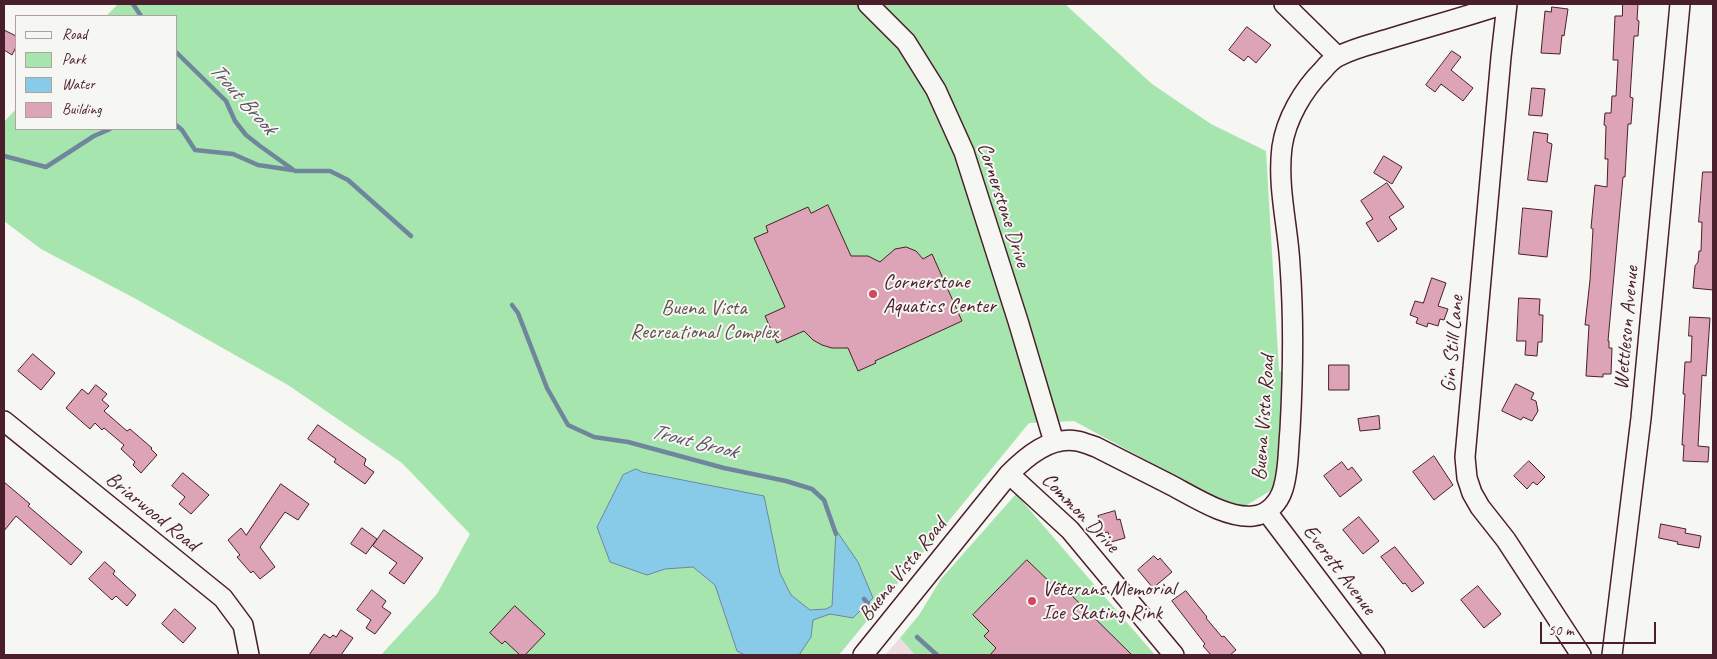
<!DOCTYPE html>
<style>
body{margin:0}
#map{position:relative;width:1717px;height:659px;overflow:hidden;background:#f6f6f2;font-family:Caveat,sans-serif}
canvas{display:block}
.frame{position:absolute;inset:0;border:5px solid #4a1f2b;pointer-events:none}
.legend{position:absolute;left:15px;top:15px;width:162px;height:115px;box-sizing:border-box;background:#f6f6f2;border:1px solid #b1a0a2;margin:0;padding:6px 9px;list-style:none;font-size:15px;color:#4a1f2b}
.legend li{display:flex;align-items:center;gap:10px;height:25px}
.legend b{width:25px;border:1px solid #b1a0a2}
.scale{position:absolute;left:1540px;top:622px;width:116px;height:22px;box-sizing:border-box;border:2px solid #4a1f2b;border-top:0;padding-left:6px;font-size:15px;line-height:18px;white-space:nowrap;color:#4a1f2b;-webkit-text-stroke:4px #f6f6f2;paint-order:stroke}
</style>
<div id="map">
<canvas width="1717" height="659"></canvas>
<div class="frame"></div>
<ul class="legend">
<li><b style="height:6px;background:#f6f6f2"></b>Road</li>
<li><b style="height:14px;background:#a6e6ae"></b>Park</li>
<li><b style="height:14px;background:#88cbe9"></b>Water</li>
<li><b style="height:14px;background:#dca4b6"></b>Building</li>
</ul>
<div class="scale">50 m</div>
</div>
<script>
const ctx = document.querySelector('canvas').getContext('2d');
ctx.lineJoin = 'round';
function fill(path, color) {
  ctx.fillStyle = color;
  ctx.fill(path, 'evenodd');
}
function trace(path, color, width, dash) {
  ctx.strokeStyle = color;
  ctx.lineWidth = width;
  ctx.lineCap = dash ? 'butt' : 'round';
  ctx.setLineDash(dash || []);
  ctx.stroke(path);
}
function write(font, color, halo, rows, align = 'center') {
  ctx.font = font + ' Caveat,sans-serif';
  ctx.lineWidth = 4;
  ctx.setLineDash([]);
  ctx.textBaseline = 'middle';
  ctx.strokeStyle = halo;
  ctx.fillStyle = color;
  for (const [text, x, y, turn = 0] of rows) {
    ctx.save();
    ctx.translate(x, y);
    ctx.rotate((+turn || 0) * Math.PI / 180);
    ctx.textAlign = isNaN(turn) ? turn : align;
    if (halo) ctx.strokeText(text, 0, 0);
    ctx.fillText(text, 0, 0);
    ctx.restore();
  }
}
const built = new Path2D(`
 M900,638L915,655H885Z`);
const green = new Path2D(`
 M118,4H1065L1152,84L1211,124L1266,151L1279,371L1289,374L1275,488L1237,511L1194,486L1074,421L1029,423L839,655H381L437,594L470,534L402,463L288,385L136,299L41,249L4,221V122L16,109V129H176V16H106Z
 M1016,494L1155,655H915L900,638L919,615L941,579Z`);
const water = new Path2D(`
 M636,469L642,472L764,496L780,573L791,595L810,610L826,609L832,606L836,530L858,562L873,598L853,618L830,614L813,620L811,637L799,655H745L737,651L715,585L693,567L665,569L647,575L610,562L597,527L623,475Z`);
const stream = new Path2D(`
 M133,4L141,16
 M176,52L226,101L235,121L246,135L260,146L295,171H330L348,180L411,236
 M176,125L182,130L195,150L233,154L258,165L292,170
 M4,156L46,167L94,136L110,129
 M512,305L518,313L547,388L568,425L594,437L628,442L724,468L786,481L812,489L824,500L836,534
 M864,599L870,606
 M917,637L937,655`);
const building = new Path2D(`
 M1623,4H1638L1637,20L1639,21L1638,36H1634L1630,97L1633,98L1631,124H1628L1625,177H1623L1618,231L1608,341H1609V348H1612L1611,374H1603V377L1586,376L1589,325H1585L1590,280L1593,229L1591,228L1595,185L1607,187L1608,159H1605L1606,126L1604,125L1605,113H1611L1612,96H1616L1618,60H1613L1615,16H1622Z
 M1552,7L1568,9L1564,36L1562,35L1560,54L1541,53L1545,11L1551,12Z
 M1247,27L1271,45L1256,63L1248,56L1244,61L1229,50Z
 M4,30L16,36V47L12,55L4,50Z
 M1452,51L1461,57L1451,70L1473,88L1463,101L1441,84L1435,92L1426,85Z
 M1532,88L1545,89L1542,116L1529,115Z
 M1534,132L1548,134L1547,142L1552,144L1547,182L1528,180Z
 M1384,156L1402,167L1392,184L1374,173Z
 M1703,172H1713V290L1693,288L1695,266L1698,262L1699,251H1701L1702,222H1699Z
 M1387,183L1404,207L1389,217L1397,229L1378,242L1366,223L1373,219L1361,201Z
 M828,205L851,256H868L880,262L895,249L906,247L916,251L923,259L932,254L962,321L875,361L876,363L858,371L848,348H832L822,345L813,340L804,331L777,343L765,316L785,307L754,238L768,232L766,226L808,207L811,213Z
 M1523,208L1552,211L1547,257L1519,254Z
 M1432,278L1446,283L1438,306L1448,309L1444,320L1440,319L1438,326L1428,323L1427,327L1416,323L1418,318L1410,315L1415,301L1423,303Z
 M1519,298L1540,299L1539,315H1543L1542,342H1538L1537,356L1525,355L1526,341H1517Z
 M1690,317L1710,318L1706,376L1702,375L1698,446L1709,447L1708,462L1683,461L1684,445H1682L1685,394H1683L1685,362H1691L1692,336H1689Z
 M33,354L55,373L41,390L18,371Z
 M1329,365H1349V390H1329Z
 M1516,384L1534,393L1531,399L1536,401L1538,411L1532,421L1523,417L1521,420L1502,411Z
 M96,385L107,394L102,400L109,406L104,411L127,431L130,429L152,448L151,449L157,455L141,473L133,465L135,462L121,449L124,445L104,428L102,430L95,423L90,429L66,408L82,389L88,394Z
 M1379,416L1380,429L1360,431L1358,419Z
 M318,425L366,459L364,465L374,472L365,484L334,462L336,459L308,439Z
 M1434,456L1453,485L1434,500L1413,472Z
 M1529,461L1545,477L1537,485L1533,482L1527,489L1514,476Z
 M1342,462L1348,470L1352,467L1362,480L1340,497L1324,476Z
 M183,473L209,495L191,514L179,504L185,497L172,486Z
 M4,482L30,504L28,506L82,552L71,565L16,516L4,531Z
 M281,484L309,504L298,520L285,512L260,547L275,567L260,579L253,571L251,573L237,557L240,555L228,540L241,528L246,535Z
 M1115,511L1117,520L1120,519L1125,538L1111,542L1108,532L1103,533L1098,516Z
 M1359,517L1379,541L1363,554L1343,530Z
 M1661,524L1686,529L1685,533L1701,536L1699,548L1677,544L1678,542L1659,538Z
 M362,528L377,539L366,554L351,544Z
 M384,530L423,558L404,584L389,573L397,563L373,546Z
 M1395,547L1424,583L1412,592L1405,583L1403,584L1381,557Z
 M1154,556L1158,560L1160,558L1172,572L1153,588L1138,570Z
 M1027,560L1055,587L1059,583L1132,655H990L996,648L984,636L989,631L973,615Z
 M105,562L115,571L113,574L136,595L127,606L116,596L112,600L89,579Z
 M1478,586L1501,614L1484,628L1461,600Z
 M372,590L386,601L382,607L391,613L375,634L366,628L371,620L357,610Z
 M1186,591L1207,617L1206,618L1222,637L1224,636L1236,650L1230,655H1211L1203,646L1205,644L1172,601Z
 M515,606L545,634L525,655H520L505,641L502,644L490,633Z
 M175,609L196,628L183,643L162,624Z
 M341,630L353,638L341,655H309L324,634L330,638L333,635L336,637Z`);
const street = new Path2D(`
 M868,4L906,42L936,90L964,152L1018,321L1054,442
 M1284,4L1337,56
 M1507,4L1501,57L1465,457L1467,478L1472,493L1480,507L1506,540L1581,655
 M4,421L223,598L243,625L249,655
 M1009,474L1070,530L1174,655
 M1267,512L1375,655
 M863,655L1009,474C1026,457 1050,436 1077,441C1083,442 1090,445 1096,447C1120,459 1143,471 1167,483C1191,495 1226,519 1253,516C1268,515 1279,502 1283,489C1289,470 1288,450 1290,430C1293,376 1294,320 1290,265C1288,226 1277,187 1282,147C1286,119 1303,90 1323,70C1327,65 1333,59 1339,56C1356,47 1377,43 1395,37C1431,26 1468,16 1504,4
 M1612,655L1641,418L1680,4`);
const markers = [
 [873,294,5,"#d1495b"],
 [1032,601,5,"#d1495b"]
];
const streetNames = [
 ["Cornerstone Drive",1003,205,72],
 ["Wettleson Avenue",1627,328,-85],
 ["Gin Still Lane",1453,344,-85],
 ["Buena Vista Road",1264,418,-86],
 ["Briarwood Road",152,512,39],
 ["Common Drive",1080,513,46],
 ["Buena Vista Road",903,570,-51],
 ["Everett Avenue",1339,570,53]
];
const poiNames = [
 ["Cornerstone",883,282],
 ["Aquatics Center",883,306],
 ["Veterans Memorial",1042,589],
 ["Ice Skating Rink",1042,613]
];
const parkNames = [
 ["Buena Vista",704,308],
 ["Recreational Complex",704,332]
];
const waterNames = [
 ["Trout Brook",242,99,48],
 ["Trout Brook",694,442,14]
];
fill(built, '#eedde0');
fill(green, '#a6e6ae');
fill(water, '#88cbe9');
trace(water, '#6f869d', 1);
trace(stream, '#6f869d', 4.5);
fill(building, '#dca4b6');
trace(building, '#4a1f2b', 1);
trace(street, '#4a1f2b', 22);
trace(street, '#f6f6f2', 19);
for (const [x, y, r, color] of markers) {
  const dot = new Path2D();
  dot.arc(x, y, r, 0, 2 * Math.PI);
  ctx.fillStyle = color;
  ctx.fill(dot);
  trace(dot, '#f6f6f2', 2);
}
write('21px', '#4a1f2b', '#f6f6f2', streetNames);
write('21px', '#4a1f2b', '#f6f6f2', poiNames, 'left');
write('21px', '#61514c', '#f6f6f2', parkNames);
write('italic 22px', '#5d5364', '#f6f6f2', waterNames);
</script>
